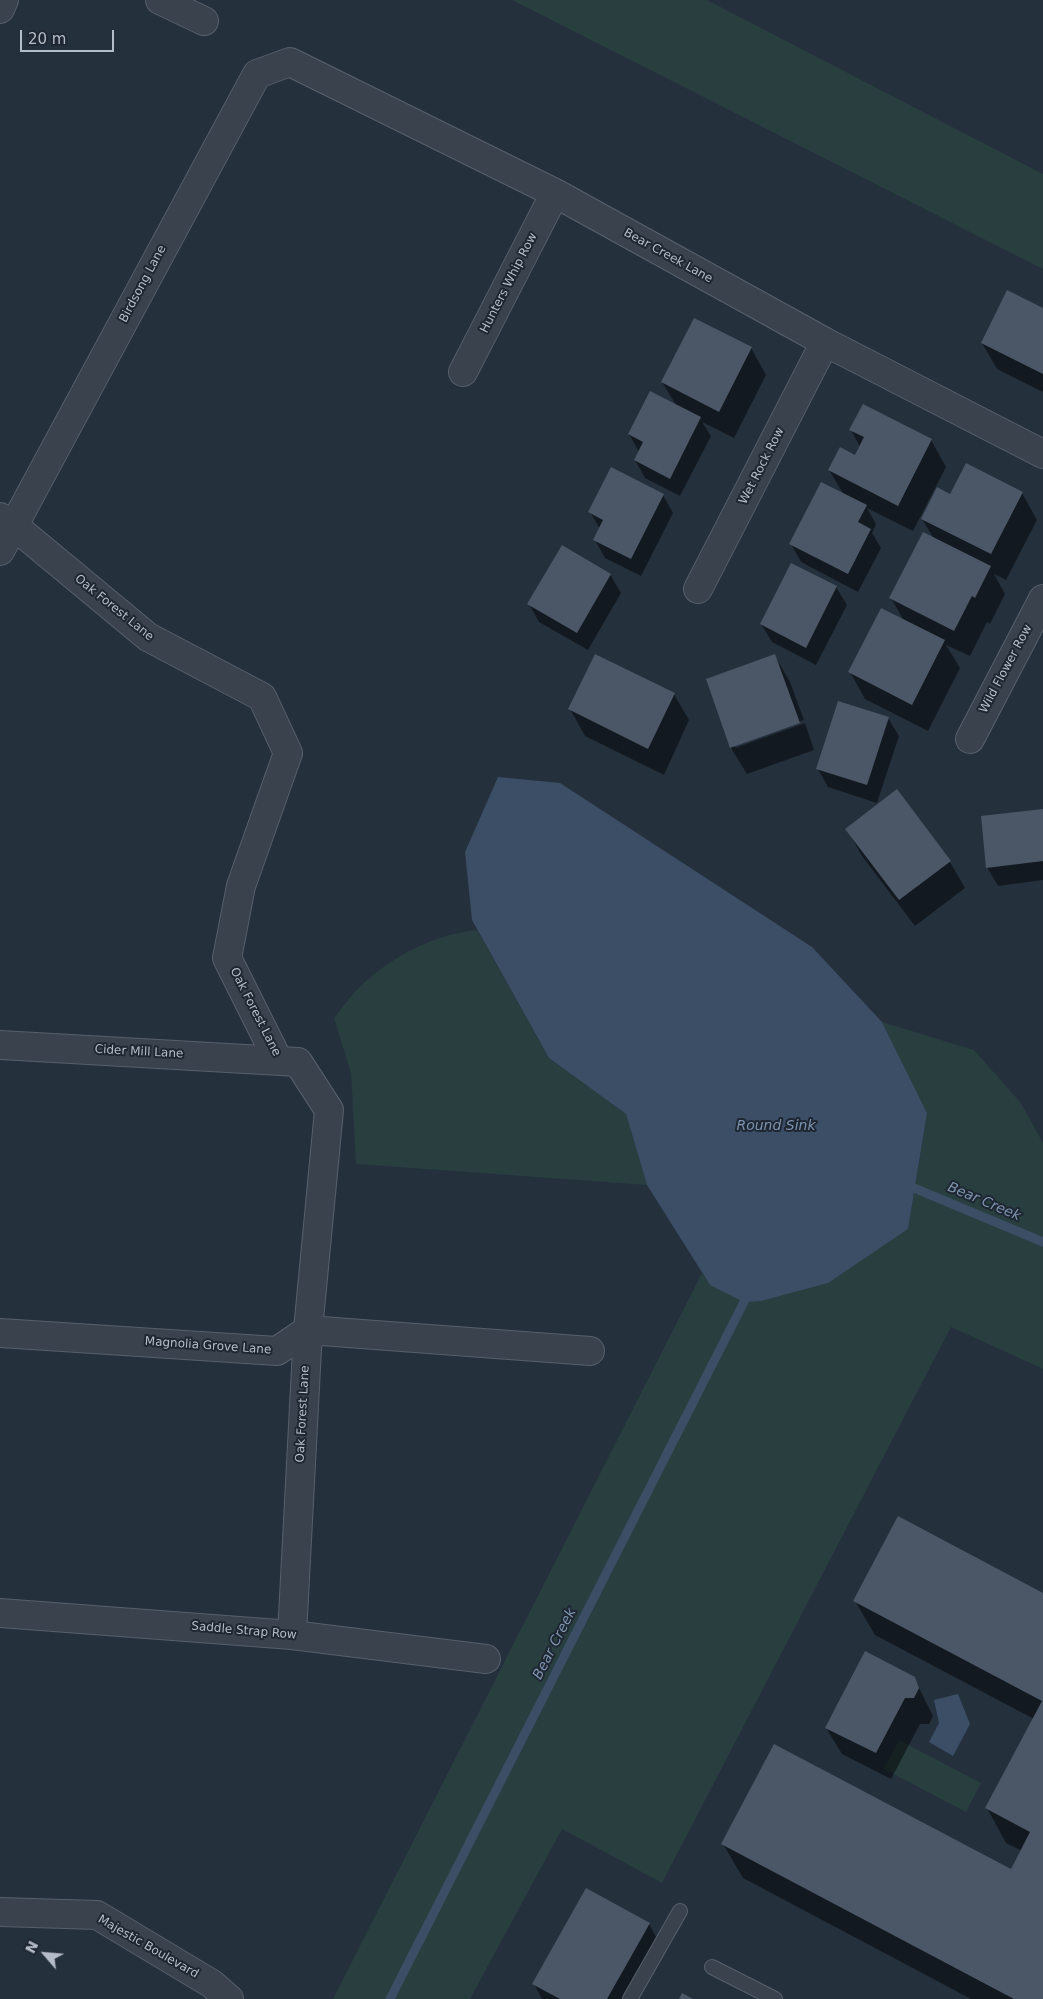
<!DOCTYPE html>
<style>
body{margin:0}
#map{position:relative;width:1043px;height:1999px;overflow:hidden;background:#25303d;font-family:"DejaVu Sans",sans-serif}
canvas{display:block}
.north{position:absolute;left:20px;top:1929px;width:50px;height:50px;-webkit-text-stroke:4px #1e2732;paint-order:stroke;rotate:297deg;font-size:14px;font-weight:700;line-height:20px;text-align:center;color:#b5bdc8}
.north::after{content:'';display:block;margin:auto;width:18px;height:22px;background:#b5bdc8;clip-path:polygon(50% 0,100% 100%,50% 72%,0 100%)}
.scale{position:absolute;left:20px;top:30px;width:94px;height:22px;box-sizing:border-box;border:2px solid #b5bdc8;border-top:0;padding-left:6px;font-size:15px;line-height:18px;white-space:nowrap;color:#b5bdc8;-webkit-text-stroke:4px #1e2732;paint-order:stroke}
</style>
<div id="map">
<canvas width="1043" height="1999"></canvas>
<div class="north">N</div>
<div class="scale">20 m</div>
</div>
<script>
const ctx = document.querySelector('canvas').getContext('2d');
ctx.lineJoin = 'round';
function fill(path, color) {
  ctx.fillStyle = color;
  ctx.fill(path, 'evenodd');
}
function trace(path, color, width, dash) {
  ctx.strokeStyle = color;
  ctx.lineWidth = width;
  ctx.lineCap = dash ? 'butt' : 'round';
  ctx.setLineDash(dash || []);
  ctx.stroke(path);
}
function write(font, color, halo, rows, align = 'center') {
  ctx.font = font + ' "DejaVu Sans",sans-serif';
  ctx.lineWidth = 4;
  ctx.setLineDash([]);
  ctx.textBaseline = 'middle';
  ctx.strokeStyle = halo;
  ctx.fillStyle = color;
  for (const [text, x, y, turn = 0] of rows) {
    ctx.save();
    ctx.translate(x, y);
    ctx.rotate((+turn || 0) * Math.PI / 180);
    ctx.textAlign = isNaN(turn) ? turn : align;
    if (halo) ctx.strokeText(text, 0, 0);
    ctx.fillText(text, 0, 0);
    ctx.restore();
  }
}
const green = new Path2D(`
 M512,0H707L1043,174V269Z
 M477,930L549,1058L626,1114L647,1185L356,1164L351,1073L334,1018C343,1007 352,993 364,983C395,955 435,934 477,930Z
 M882,1022L974,1050L1021,1103L1043,1143V1369L951,1327L662,1883L562,1829L470,1999H333L702,1273L710,1285L908,1229L927,1113Z
 M899,1740L981,1783L966,1812L884,1769Z`);
const water = new Path2D(`
 M498,777L560,783L812,947L882,1022L927,1113L908,1229L828,1283L761,1301L744,1302L710,1285L647,1185L626,1114L549,1058L472,920L465,852Z
 M958,1694L970,1724L953,1756L929,1742L939,1723L934,1700Z`);
const shadow = new Path2D(`
 M1043,309V392L997,369L982,343Z
 M751,348L766,375L734,438L702,422L711,436L680,496L645,478L635,460L639,452L629,434L676,405L662,382Z
 M851,430L931,440L946,467L913,531L867,508L876,524L872,533L881,548L858,592L801,562L791,544L844,495L829,470L855,457L860,447Z
 M1022,493L1037,520L1006,580L994,574L1005,594L990,624L987,622L970,656L946,645L960,668L928,731L865,699L850,672L904,621L891,598L934,539L922,519L951,495Z
 M663,495L673,513L641,576L605,558L595,540L600,529L590,512Z
 M792,564L836,587L847,605L816,665L772,642L761,624Z
 M610,574L621,593L588,650L539,622L529,604Z
 M775,656L790,682L804,720L735,745V748L805,723L814,750L747,774L731,748L707,680Z
 M674,694L689,720L664,775L585,736L570,709Z
 M888,718L899,736L877,803L828,787L818,769Z
 M1043,811V880L998,886L987,867Z
 M847,829L950,862L965,888L915,926L862,856Z
 M1043,1594V1999H971L743,1878L723,1844L1012,1871L1022,1851L1006,1843L987,1808L1034,1719L875,1635L855,1601Z
 M914,1678L933,1716L929,1724H920L891,1779L842,1754L826,1728Z
 M649,1924L664,1951L637,1999H542L534,1984Z`);
const stream = new Path2D(`
 M914,1188L1043,1242
 M390,1999L744,1302`);
const building = new Path2D(`
 M1007,290L1043,308V374L981,343Z
 M694,318L752,347L719,412L661,382Z
 M650,391L701,417L670,479L634,460L643,442L628,434Z
 M863,404L932,439L898,506L828,470L840,447L855,455L864,437L849,430Z
 M966,463L1023,492L991,554L921,519L937,487L950,494Z
 M611,467L664,494L631,559L593,540L603,520L588,512Z
 M821,482L867,505L858,522L871,529L848,574L789,544Z
 M923,532L991,566L975,598L972,596L954,631L889,598Z
 M562,545L611,574L577,633L527,604Z
 M791,563L837,586L806,648L760,624Z
 M881,608L945,640L912,705L848,672Z
 M595,654L675,693L648,749L568,709Z
 M775,654L800,723L730,748L706,679Z
 M838,701L889,717L867,785L816,769Z
 M897,789L951,861L899,900L845,829Z
 M1043,809V861L986,868L981,816Z
 M898,1516L1043,1593V1999H1014L721,1844L774,1744L1011,1869L1030,1832L985,1808L1042,1701L853,1601Z
 M865,1651L915,1677L919,1688L914,1698H905L876,1753L825,1728Z
 M586,1888L650,1923L607,1999H560L532,1984Z
 M682,1993L693,1999H679Z`);
const service = new Path2D(`
 M712,1967L775,1999
 M630,1999L680,1911`);
const minor = new Path2D(`
 M160,0L204,21
 M0,9L4,0
 M463,372L555,193
 M0,517L13,525L148,637L262,697L288,753L241,886L227,958L278,1060
 M0,551L257,74L290,62L555,193L825,342L1043,454
 M698,589L825,342
 M970,739L1043,599
 M0,1045L298,1062L329,1110L308,1330L292,1635
 M0,1333L277,1351L308,1330L590,1351
 M0,1613L292,1635L486,1659
 M0,1912L97,1915L212,1984L229,1999`);
const streetNames = [
 ["Bear Creek Lane",668,256,29],
 ["Hunters Whip Row",509,283,-63],
 ["Birdsong Lane",143,284,-62],
 ["Wet Rock Row",762,466,-63],
 ["Oak Forest Lane",114,608,39],
 ["Wild Flower Row",1006,669,-62],
 ["Oak Forest Lane",255,1012,63],
 ["Cider Mill Lane",139,1052,3],
 ["Magnolia Grove Lane",208,1346,4],
 ["Oak Forest Lane",303,1414,-87],
 ["Saddle Strap Row",244,1631,5],
 ["Majestic Boulevard",148,1947,30]
];
const waterNames = [
 ["Round Sink",776,1126],
 ["Bear Creek",984,1202,23],
 ["Bear Creek",555,1644,-63]
];
fill(green, '#283e3f');
fill(water, '#3b4e66');
fill(shadow, '#0007');
trace(stream, '#3b4e66', 9);
fill(building, '#4b5766');
trace(service, '#57606b', 16);
trace(minor, '#57606b', 30);
trace(service, '#39424d', 14);
trace(minor, '#39424d', 28);
write('12px', '#b5bdc8', '#1e2732', streetNames);
write('italic 14px', '#7d94af', '#1e2732', waterNames);
</script>
